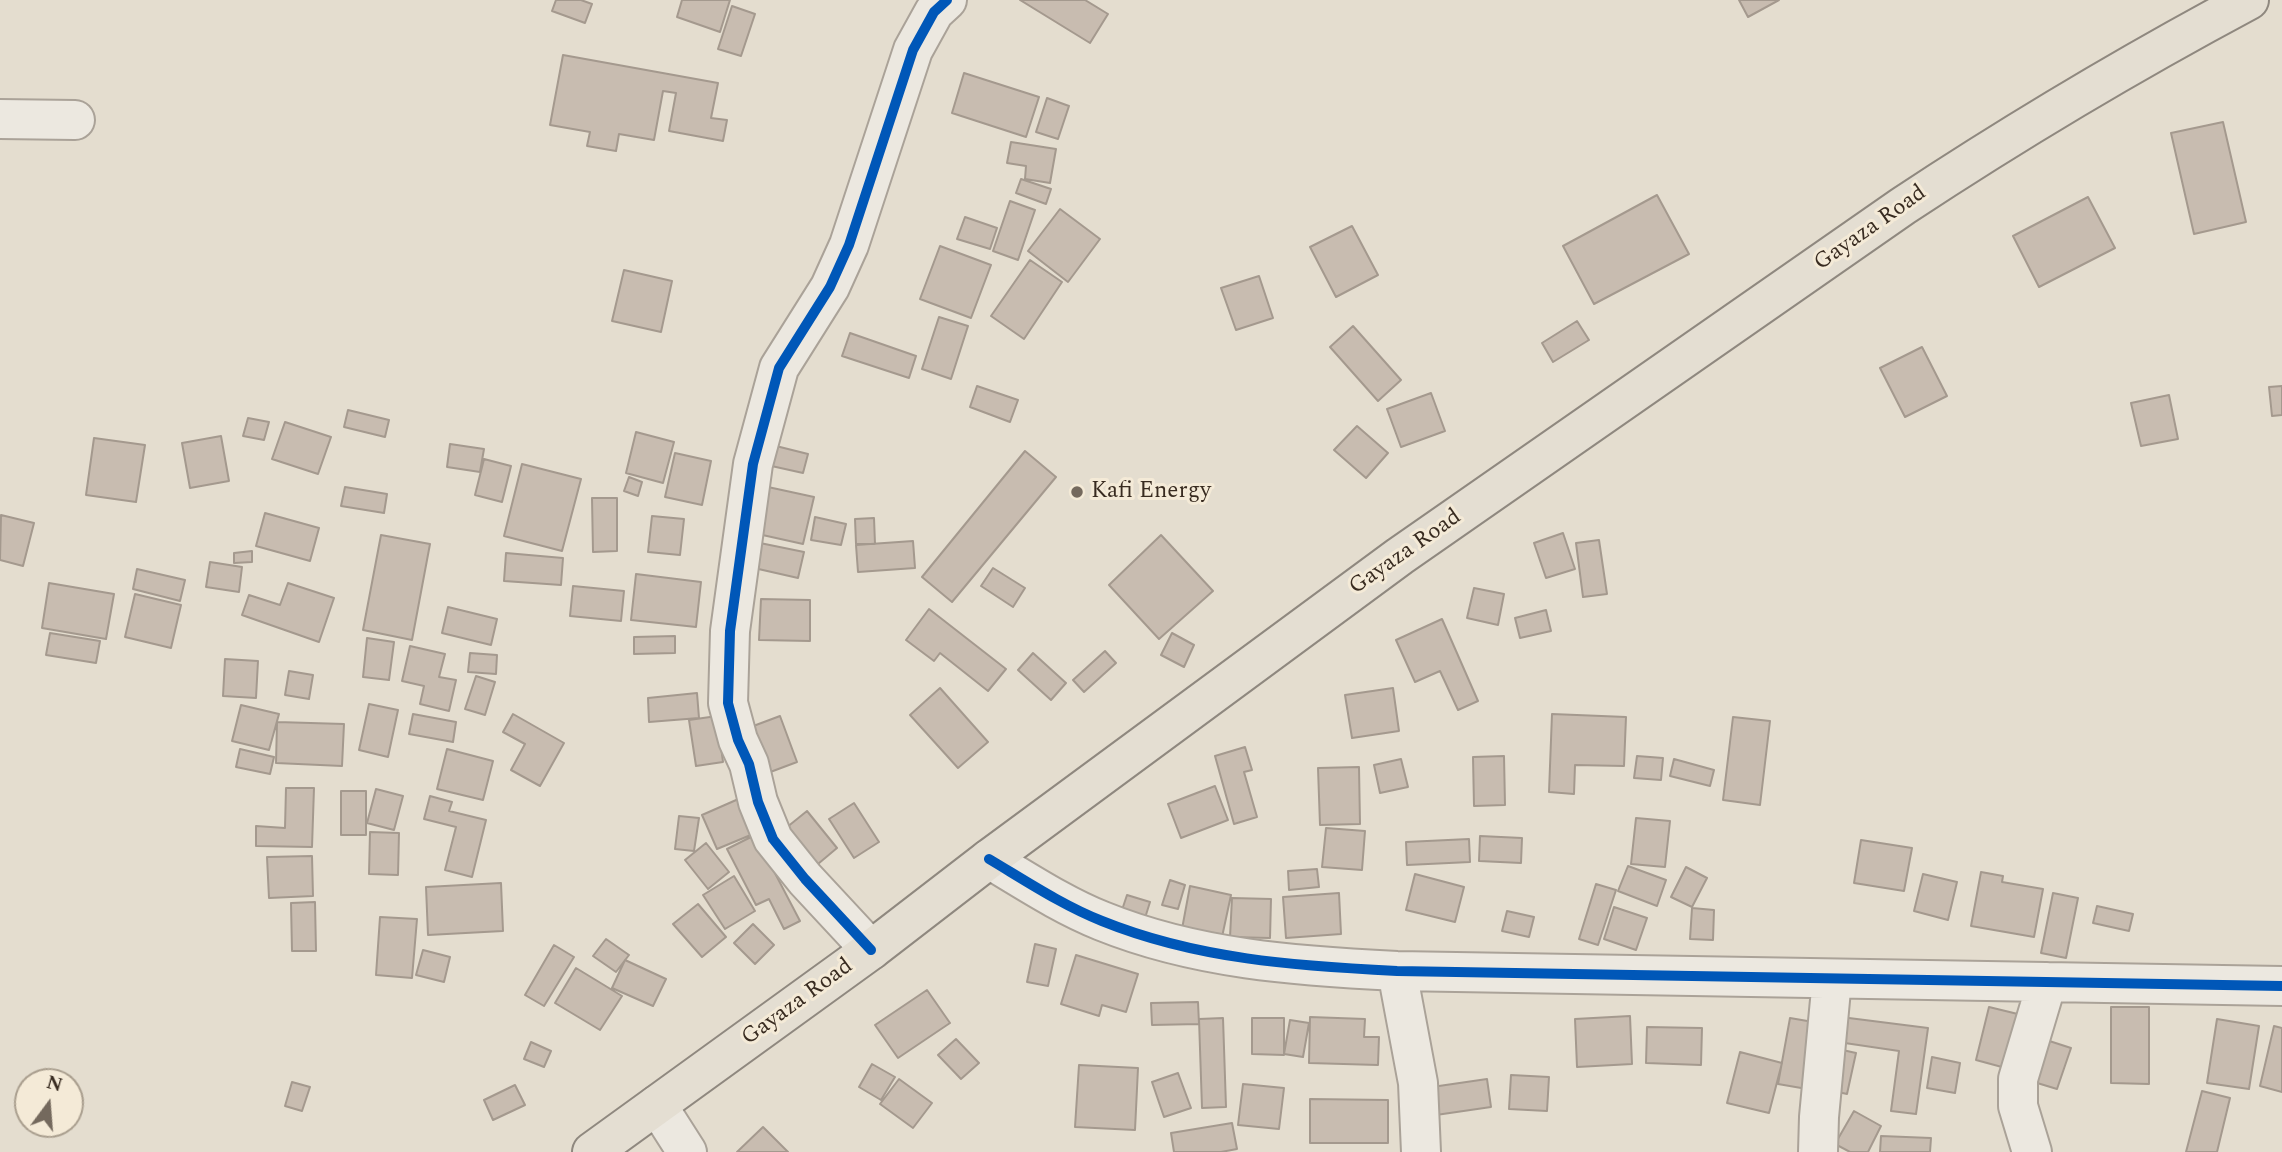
<!DOCTYPE html>
<style>
body{margin:0}
#map{position:relative;width:2282px;height:1152px;overflow:hidden;background:#e4ddcf;font-family:Spectral,serif}
canvas{display:block}
.north{position:absolute;left:14px;top:1068px;width:70px;height:70px;box-sizing:border-box;background:#f4ead7;border:2px solid #a99e8e;border-radius:50%;rotate:16deg;font-size:19px;font-weight:700;line-height:28px;text-align:center;color:#382b20}
.north::after{content:'';display:block;margin:auto;width:24px;height:32px;background:#74695d;clip-path:polygon(50% 0,100% 100%,50% 72%,0 100%)}
</style>
<div id="map">
<canvas width="2282" height="1152"></canvas>
<div class="north">N</div>
</div>
<script>
const ctx = document.querySelector('canvas').getContext('2d');
ctx.lineJoin = 'round';
function fill(path, color) {
  ctx.fillStyle = color;
  ctx.fill(path, 'evenodd');
}
function trace(path, color, width, dash) {
  ctx.strokeStyle = color;
  ctx.lineWidth = width;
  ctx.lineCap = dash ? 'butt' : 'round';
  ctx.setLineDash(dash || []);
  ctx.stroke(path);
}
function write(font, color, halo, rows, align = 'center') {
  ctx.font = font + ' Spectral,serif';
  ctx.lineWidth = 6;
  ctx.setLineDash([]);
  ctx.textBaseline = 'middle';
  ctx.strokeStyle = halo;
  ctx.fillStyle = color;
  for (const [text, x, y, turn = 0] of rows) {
    ctx.save();
    ctx.translate(x, y);
    ctx.rotate((+turn || 0) * Math.PI / 180);
    ctx.textAlign = isNaN(turn) ? turn : align;
    if (halo) ctx.strokeText(text, 0, 0);
    ctx.fillText(text, 0, 0);
    ctx.restore();
  }
}
const building = new Path2D(`
 M556,0H581L592,4L585,23L552,11Z
 M682,0H730L720,32L677,17Z
 M1020,0H1085L1108,14L1090,43Z
 M1739,0H1779L1748,17Z
 M732,6L755,14L741,56L718,49Z
 M563,55L718,83L711,118L727,120L723,141L669,131L676,93L663,91L654,140L619,134L616,151L587,146L590,132L550,125Z
 M964,73L1039,97L1026,137L952,113Z
 M1047,98L1069,106L1058,139L1036,132Z
 M2223,122L2246,222L2194,234L2171,133Z
 M1011,142L1056,149L1050,183L1025,179L1026,166L1007,163Z
 M1021,179L1051,189L1046,204L1016,193Z
 M1657,195L1689,254L1594,304L1563,246Z
 M2088,197L2115,248L2039,287L2013,236Z
 M1010,201L1035,210L1018,260L993,251Z
 M1060,209L1100,239L1068,282L1028,251Z
 M965,217L997,228L990,249L957,239Z
 M1352,226L1378,275L1336,297L1310,247Z
 M940,246L991,265L971,318L920,299Z
 M1030,260L1062,282L1024,339L991,316Z
 M624,270L672,281L661,332L612,321Z
 M1259,276L1273,318L1236,330L1221,288Z
 M939,317L968,326L951,379L922,369Z
 M1577,321L1589,340L1553,362L1542,343Z
 M1353,326L1401,380L1378,401L1330,347Z
 M850,333L916,356L909,378L842,356Z
 M1922,347L1947,396L1905,417L1880,368Z
 M977,386L1018,400L1010,422L970,407Z
 M2282,386V415L2272,416L2269,387Z
 M1431,393L1445,431L1401,447L1387,409Z
 M2169,395L2178,439L2141,446L2131,403Z
 M348,410L389,420L385,437L344,427Z
 M248,418L269,422L264,440L243,436Z
 M285,422L331,437L318,474L272,459Z
 M1357,426L1388,453L1366,478L1334,450Z
 M636,432L674,442L663,483L626,473Z
 M221,436L229,481L190,488L182,443Z
 M94,438L145,445L136,502L86,495Z
 M450,444L484,449L480,472L447,467Z
 M772,445L808,454L803,473L767,465Z
 M1025,451L1056,477L952,602L922,577Z
 M675,453L711,461L702,505L665,497Z
 M484,459L511,466L502,502L475,495Z
 M522,464L581,479L562,551L504,536Z
 M629,477L642,482L638,496L624,491Z
 M345,487L387,494L384,513L341,506Z
 M768,487L814,497L803,544L758,534Z
 M592,498H617V551L593,552Z
 M265,513L319,528L310,561L256,546Z
 M1,515L34,523L23,566L0,560Z
 M652,516L684,519L680,555L648,552Z
 M815,517L846,524L841,545L811,540Z
 M874,518L875,544H856L855,519Z
 M1563,533L1575,569L1546,578L1534,543Z
 M381,535L430,544L412,640L363,630Z
 M1161,535L1213,591L1159,639L1109,585Z
 M1599,540L1607,594L1583,597L1576,543Z
 M913,541L915,568L858,572L856,545Z
 M760,543L804,552L798,578L754,568Z
 M252,551V562L234,563V553Z
 M506,553L563,558L561,585L504,581Z
 M210,562L242,567L239,592L206,587Z
 M993,568L1025,588L1013,607L981,586Z
 M137,569L185,580L180,601L133,589Z
 M636,574L701,582L696,627L631,620Z
 M49,583L114,594L106,639L42,628Z
 M288,583L334,598L319,642L242,615L249,595L280,605Z
 M573,586L624,591L621,621L570,616Z
 M1474,588L1504,594L1498,625L1467,618Z
 M135,594L181,605L171,648L125,637Z
 M761,599L810,600V641L759,640Z
 M448,607L497,619L491,645L442,633Z
 M929,609L1006,669L988,691L940,653L934,661L906,640Z
 M1546,610L1551,631L1520,638L1515,618Z
 M1442,619L1478,701L1458,710L1440,671L1415,682L1396,640Z
 M50,633L100,641L96,663L46,655Z
 M1172,633L1194,645L1184,667L1161,655Z
 M675,636V653L634,654V637Z
 M367,638L394,642L389,680L363,677Z
 M410,646L445,654L439,677L456,680L449,711L420,704L424,686L402,681Z
 M1105,651L1116,663L1084,692L1073,680Z
 M470,653L497,655L496,674L468,672Z
 M1033,653L1066,683L1051,700L1018,670Z
 M225,659L258,661L256,698L223,696Z
 M289,671L313,675L309,699L285,695Z
 M476,676L495,682L485,715L465,709Z
 M940,688L988,742L958,768L910,715Z
 M1393,688L1399,731L1352,738L1345,695Z
 M697,693L699,718L649,722L648,698Z
 M369,704L398,710L388,757L359,750Z
 M241,705L279,714L269,750L232,741Z
 M413,714L456,722L453,742L409,734Z
 M513,714L564,743L540,786L511,770L525,744L503,732Z
 M1552,714L1626,717L1624,766L1575,765L1574,794L1549,792Z
 M717,716L723,762L696,766L689,720Z
 M780,716L797,762L765,774L748,728Z
 M1733,717L1770,721L1760,805L1723,800Z
 M277,722L344,724L342,766L276,763Z
 M1245,747L1252,770L1244,772L1257,817L1234,824L1215,756Z
 M240,749L274,757L270,774L236,767Z
 M447,749L493,761L483,800L437,789Z
 M1504,756L1505,805L1474,806L1473,757Z
 M1637,756L1663,758L1661,780L1634,778Z
 M1401,759L1408,787L1380,793L1374,765Z
 M1674,759L1714,770L1710,786L1670,776Z
 M1359,767L1360,824L1320,825L1318,768Z
 M1215,786L1228,820L1181,838L1168,804Z
 M286,788H314L312,847L256,846V826L285,828Z
 M376,789L403,796L394,830L367,823Z
 M341,791H366V835H341Z
 M430,796L452,802L449,811L486,820L472,877L445,870L456,827L424,819Z
 M743,797L758,832L717,849L702,815Z
 M854,803L879,842L854,858L829,819Z
 M807,811L837,848L812,869L781,832Z
 M679,816L699,818L694,851L675,849Z
 M1636,818L1670,821L1665,867L1631,864Z
 M1326,828L1365,831L1362,870L1322,867Z
 M370,832L399,833L398,875L369,874Z
 M755,835L800,921L784,929L769,899L756,905L727,849Z
 M1480,836L1522,838L1521,863L1479,861Z
 M1469,839L1470,862L1407,865L1406,842Z
 M1861,840L1912,848L1904,891L1854,883Z
 M706,843L729,872L708,889L685,860Z
 M312,856L313,896L269,898L267,857Z
 M1628,866L1666,880L1657,906L1618,891Z
 M1686,867L1707,878L1692,907L1671,897Z
 M1317,869L1319,887L1289,890L1288,871Z
 M1981,872L2003,876L2002,882L2043,889L2034,937L1971,926Z
 M1415,874L1464,887L1455,922L1406,910Z
 M1923,874L1957,882L1948,920L1914,911Z
 M734,876L755,911L725,929L703,895Z
 M1170,880L1185,885L1178,909L1162,905Z
 M501,883L503,931L428,935L426,887Z
 M1596,884L1616,890L1598,945L1579,939Z
 M1190,886L1231,895L1222,937L1182,929Z
 M1339,893L1341,934L1286,938L1283,897Z
 M2053,893L2078,898L2066,958L2041,953Z
 M1127,895L1150,902L1145,918L1122,910Z
 M1232,898L1271,899L1270,938L1230,937Z
 M315,902L316,951H292L291,903Z
 M698,904L726,937L702,957L673,924Z
 M2097,906L2133,914L2129,931L2093,923Z
 M1614,907L1647,918L1636,950L1604,939Z
 M1692,908L1714,910L1713,940L1690,939Z
 M1507,911L1534,917L1529,937L1502,931Z
 M380,917L417,919L412,978L376,975Z
 M753,924L774,945L755,964L734,943Z
 M606,939L629,955L616,972L593,956Z
 M1035,944L1056,949L1048,986L1027,982Z
 M554,945L574,957L544,1006L525,995Z
 M423,950L450,957L444,982L416,975Z
 M1076,955L1138,974L1126,1012L1102,1005L1099,1016L1061,1004Z
 M625,960L666,979L653,1006L612,988Z
 M576,968L622,996L600,1030L555,1003Z
 M927,990L950,1023L898,1058L875,1025Z
 M1198,1002L1199,1024L1152,1025L1151,1003Z
 M1989,1007L2026,1016L2013,1070L1976,1060Z
 M2111,1007H2149V1084L2111,1083Z
 M1630,1016L1632,1064L1577,1067L1575,1019Z
 M1310,1017L1365,1019L1364,1037H1379L1378,1065L1309,1063Z
 M1841,1017L1928,1028L1916,1114L1891,1111L1899,1051L1838,1042Z
 M1223,1018L1226,1107L1202,1108L1199,1019Z
 M1252,1018H1284V1055L1252,1054Z
 M1790,1018L1819,1023L1807,1089L1778,1084Z
 M2217,1019L2259,1026L2249,1089L2207,1083Z
 M1290,1020L1309,1023L1303,1057L1284,1054Z
 M2274,1026L2282,1028V1092L2260,1086Z
 M1647,1027L1702,1028L1701,1065L1646,1063Z
 M2037,1037L2071,1048L2057,1089L2024,1079Z
 M956,1039L979,1063L961,1079L938,1055Z
 M531,1042L551,1051L544,1067L524,1059Z
 M1838,1049L1856,1053L1847,1094L1829,1090Z
 M1740,1052L1782,1063L1769,1113L1727,1103Z
 M1932,1057L1960,1063L1955,1093L1927,1088Z
 M872,1064L895,1077L881,1100L859,1087Z
 M1079,1065L1138,1068L1135,1130L1075,1127Z
 M1178,1073L1191,1108L1164,1117L1152,1082Z
 M1511,1075L1549,1077L1547,1111L1509,1109Z
 M899,1079L932,1103L913,1128L880,1104Z
 M1487,1079L1491,1107L1436,1115L1432,1087Z
 M292,1082L310,1087L302,1111L285,1106Z
 M1243,1084L1284,1088L1279,1129L1238,1125Z
 M515,1085L525,1105L493,1120L484,1100Z
 M2202,1091L2230,1098L2217,1152H2186Z
 M1310,1099L1388,1100V1143H1310Z
 M1854,1111L1881,1126L1868,1152H1850L1835,1144Z
 M1232,1123L1237,1149L1221,1152H1174L1171,1133Z
 M763,1127L788,1152H737Z
 M1881,1136L1931,1138L1930,1152H1880Z`);
const minor = new Path2D(`
 M0,119L75,120
 M989,859C1026,881 1062,905 1102,921C1196,959 1296,966 1397,971L2282,986
 M871,950L805,879L773,839L758,802L749,764L738,740L728,703L730,631L753,464L779,368L830,287L849,245L913,50L934,12L947,0
 M1397,971L1418,1083L1421,1152
 M657,1105L687,1152
 M1818,1152L1819,1117L1832,979
 M2032,1152L2018,1106V1079L2047,982`);
const primary = new Path2D(`
 M592,1152L871,950L989,859L1400,556L1903,206C2015,132 2131,63 2249,0`);
const cycleway = new Path2D(`
 M989,859C1026,881 1062,905 1102,921C1196,959 1296,966 1397,971L2282,986
 M871,950L805,879L773,839L758,802L749,764L738,740L728,703L730,631L753,464L779,368L830,287L849,245L913,50L934,12L947,0`);
const markers = [
 [1077,492,7,"#74695d"]
];
const streetNames = [
 ["Gayaza Road",1871,229,-35],
 ["Gayaza Road",1406,553,-35],
 ["Gayaza Road",798,1003,-36]
];
const poiNames = [
 ["Kafi Energy",1091,492]
];
fill(building, '#c8bcb0');
trace(building, '#a4998e', 2);
trace(minor, '#aaa298', 42);
trace(primary, '#8f887f', 42);
trace(minor, '#ece8e0', 38);
trace(primary, '#e4ded2', 38);
trace(cycleway, '#0057b8', 10);
for (const [x, y, r, color] of markers) {
  const dot = new Path2D();
  dot.arc(x, y, r, 0, 2 * Math.PI);
  ctx.fillStyle = color;
  ctx.fill(dot);
  trace(dot, '#f4ead7', 2.5);
}
write('23px', '#382b20', '#f4ead7', streetNames);
write('23px', '#382b20', '#f4ead7', poiNames, 'left');
</script>
